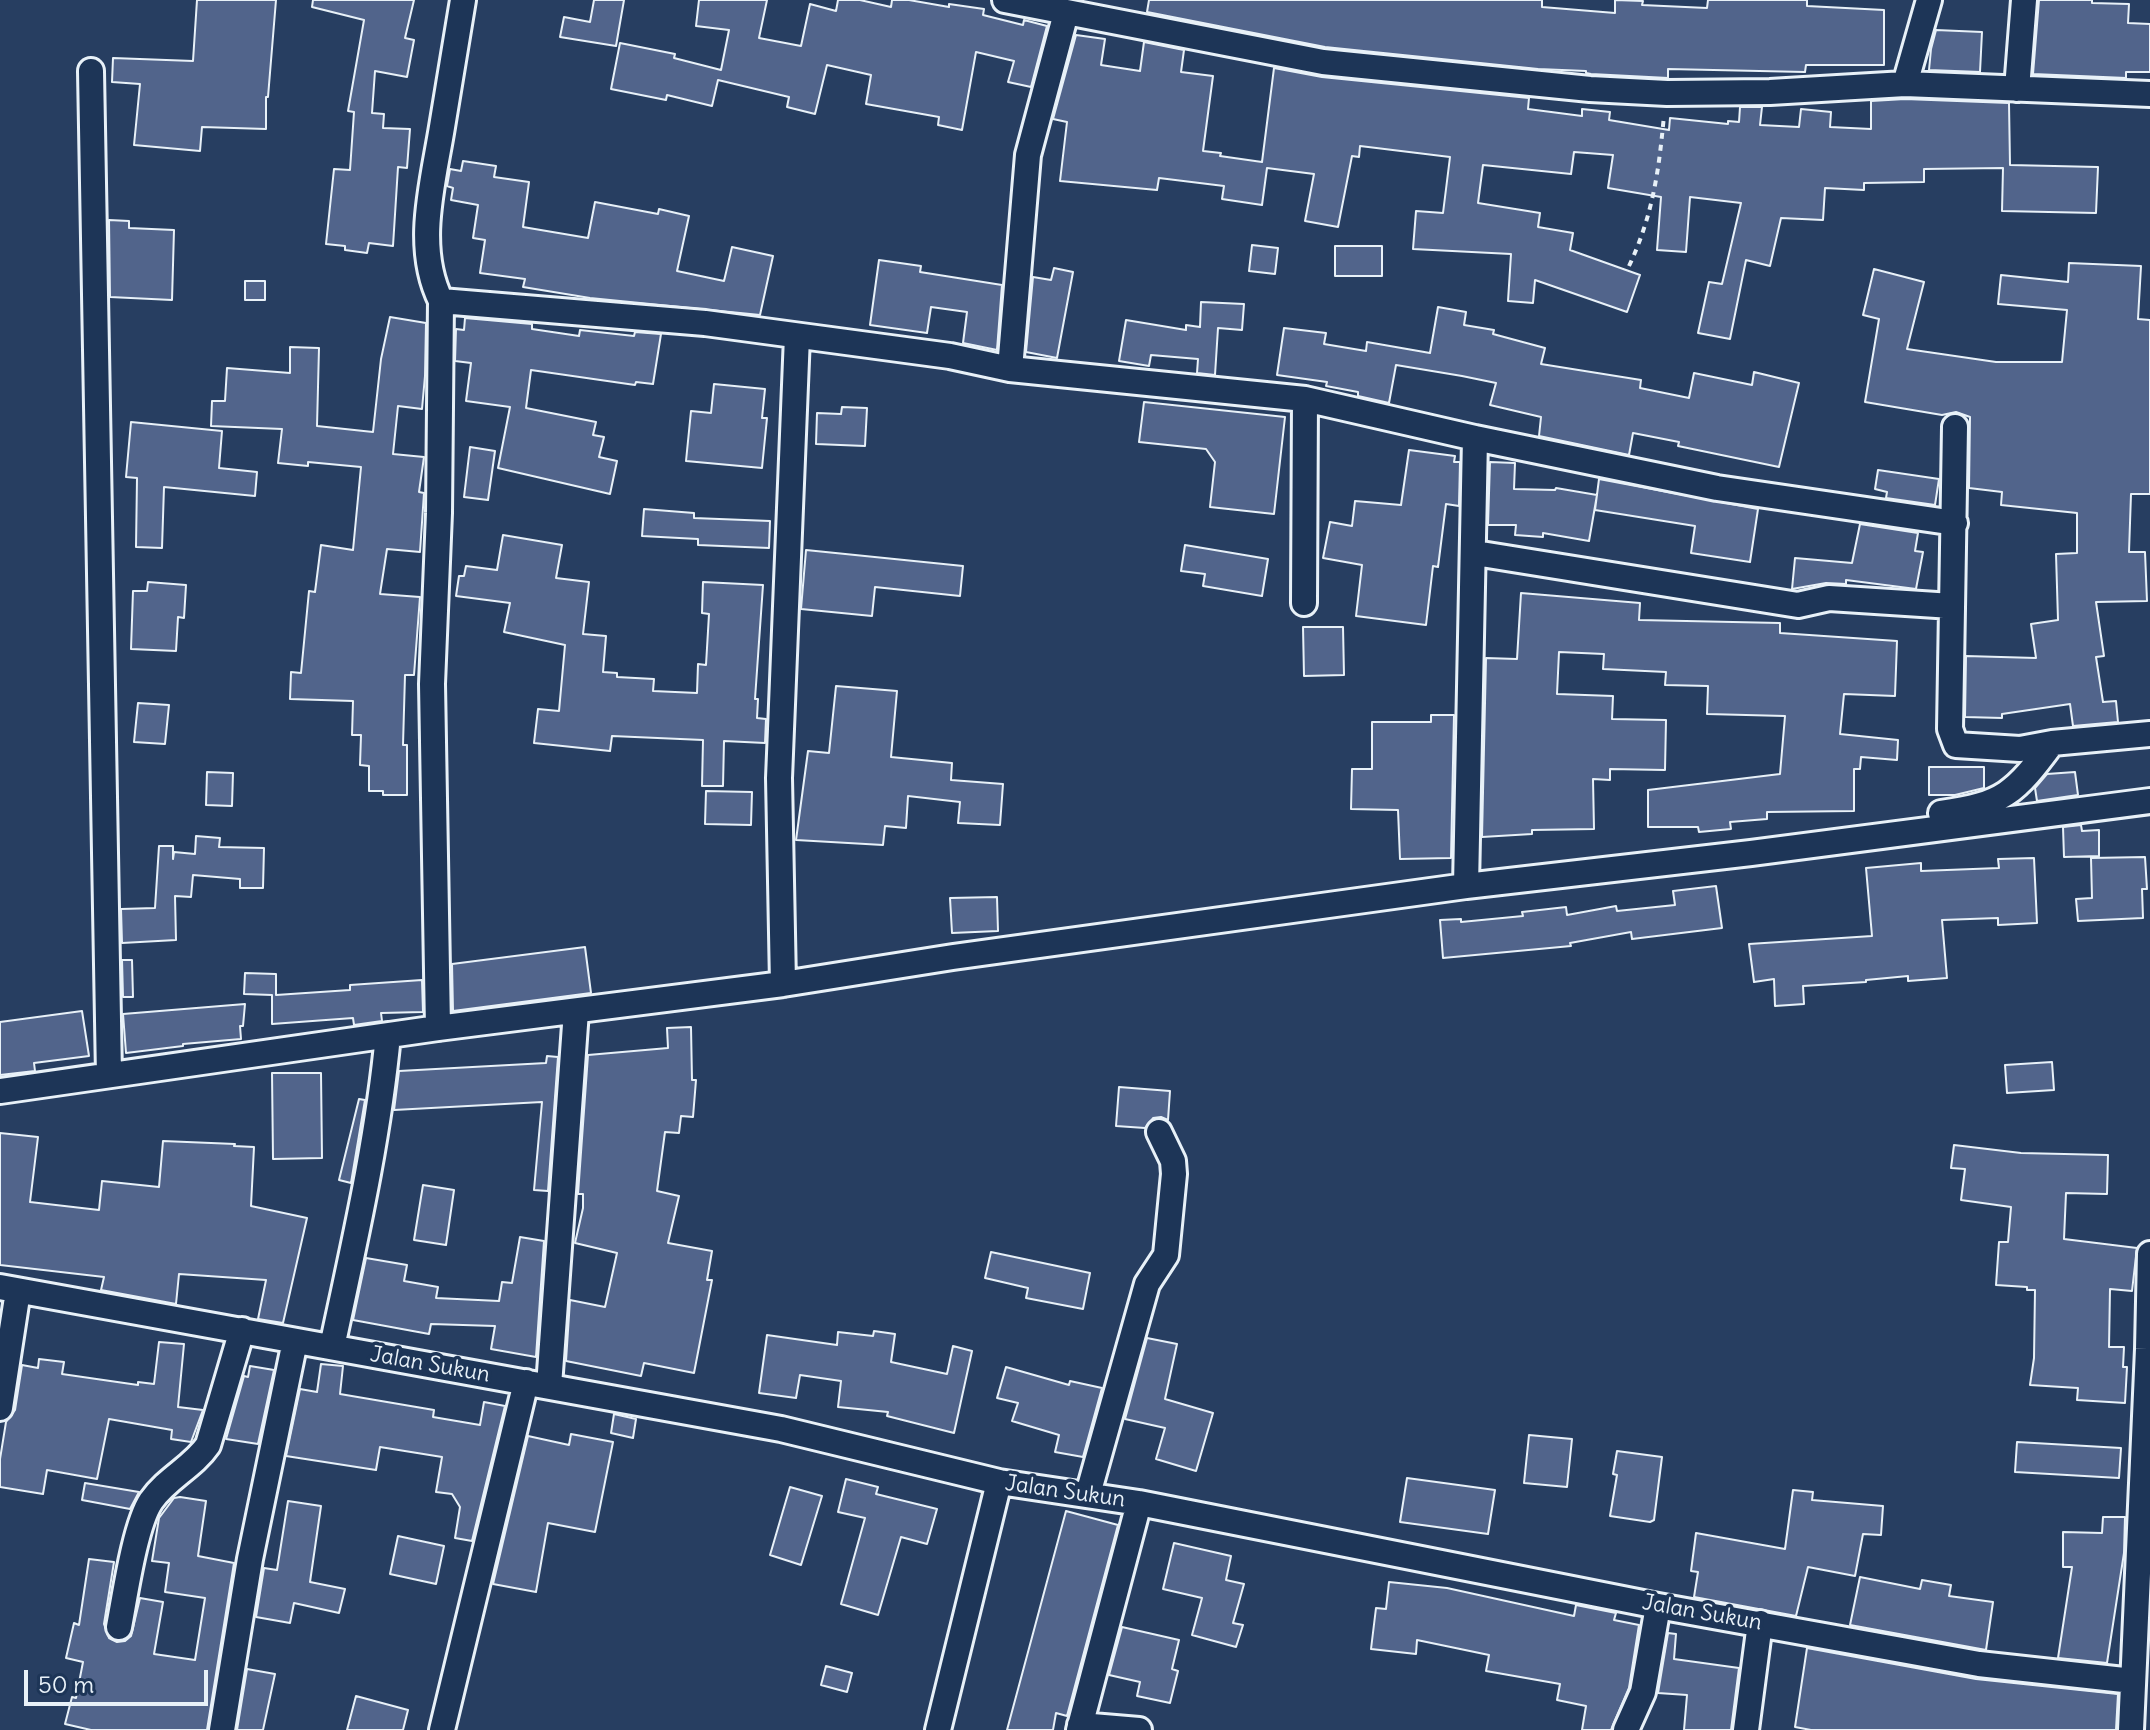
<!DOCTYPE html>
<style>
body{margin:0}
#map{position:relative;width:2150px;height:1730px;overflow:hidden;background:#273e61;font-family:Delius,sans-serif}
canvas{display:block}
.scale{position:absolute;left:24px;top:1670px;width:184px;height:36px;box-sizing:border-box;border:4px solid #e8f1f8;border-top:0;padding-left:10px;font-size:24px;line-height:28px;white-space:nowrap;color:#e8f1f8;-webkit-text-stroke:6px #1d3557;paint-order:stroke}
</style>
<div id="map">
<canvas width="2150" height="1730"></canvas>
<div class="scale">50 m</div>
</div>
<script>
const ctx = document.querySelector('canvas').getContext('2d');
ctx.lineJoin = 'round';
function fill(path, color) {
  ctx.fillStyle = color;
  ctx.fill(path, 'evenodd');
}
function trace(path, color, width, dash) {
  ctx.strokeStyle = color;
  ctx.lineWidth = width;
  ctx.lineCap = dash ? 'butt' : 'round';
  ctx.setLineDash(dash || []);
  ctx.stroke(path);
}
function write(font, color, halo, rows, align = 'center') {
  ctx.font = font + ' Delius,sans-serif';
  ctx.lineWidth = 7;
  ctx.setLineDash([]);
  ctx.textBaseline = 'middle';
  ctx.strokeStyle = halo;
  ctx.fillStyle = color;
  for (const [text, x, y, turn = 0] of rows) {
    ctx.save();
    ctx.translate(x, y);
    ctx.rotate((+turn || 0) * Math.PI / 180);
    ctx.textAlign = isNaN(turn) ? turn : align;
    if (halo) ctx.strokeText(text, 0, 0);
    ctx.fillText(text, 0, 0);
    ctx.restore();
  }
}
const building = new Path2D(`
 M197,0H276L268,97H266V129L202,127L200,151L134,145L140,84L112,82L113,58L193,61Z
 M313,0H414L405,38L414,40L407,77L375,71L372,113L384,114L383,128L410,129L407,168L398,167L393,246L369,243L367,253L345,250V246L326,244L334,169L350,170L354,112L348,111L364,20L312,7Z
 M594,0H624L616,46L560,37L564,17L590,22Z
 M699,0H767L759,38L801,46L810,4L836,11L838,0H860L891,7L892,0H909L949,7V4L984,9L983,15L1023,25L1024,20L1047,26L1031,87L1008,82L1014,61L976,52L962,130L938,125L939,117L866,104L871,75L827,65L815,114L787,107L789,97L718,80L712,106L667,95L666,100L611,89L620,43L675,54L674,58L721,70L729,30L696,26Z
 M1149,0H1542V7L1615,13V0L1643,1L1642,5L1707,8L1708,0H1807V6L1884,10V65H1806L1805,72L1668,69V78L1591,74L1586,73V71L1538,69L1325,47L1147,12Z
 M2039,0H2092V3L2129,4L2128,23L2150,24V72H2126V78L2033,74Z
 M1936,30L1982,32L1980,72L1929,70L1931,49Z
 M1076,35L1105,39L1101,65L1140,71L1144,42L1184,50L1181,72L1213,76L1203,151L1221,153L1220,156L1262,162L1274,68L1322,77L1529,98L1528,109L1582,116V109L1610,112L1609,120L1669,130L1670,118L1728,124V121L1739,122L1740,107H1762L1760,125L1799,127L1801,109L1831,112L1830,127L1871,129V101L1905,99L2009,103L2010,165L2098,167L2096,213L2002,211L2003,168L1924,169V182L1864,183V190L1825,188L1823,220L1781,218L1770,266L1746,260L1730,339L1698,333L1709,282L1722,284L1741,203L1690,197L1686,252L1657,250L1661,197L1608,188L1613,155L1574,152L1571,174L1483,165L1478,203L1540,213L1538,227L1573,233L1570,250L1640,275L1627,312L1535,280L1533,303L1508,301L1511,254L1413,249L1416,211L1443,213L1450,157L1360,146L1359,157L1352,156L1338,227L1305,221L1314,174L1267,168L1262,205L1222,199L1224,186L1159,178L1157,190L1060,181L1067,122L1053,119Z
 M463,161L496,166L494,177L529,182L523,227L588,238L595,202L658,214L659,209L689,216L677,271L724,281L732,247L773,256L760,315L590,298L523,287L525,279L480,273L485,240L473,238L478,205L451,200L453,188L447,186L450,169L461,171Z
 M109,220L129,221V228L174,230L172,300L110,297Z
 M1252,245L1278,248L1275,274L1249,271Z
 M1335,246H1382V276H1335Z
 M879,260L921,266L920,272L1002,285L997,350L963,343L967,312L931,307L927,333L870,325Z
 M2069,263L2141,266L2138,319L2150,320V494H2131L2129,552H2145L2147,601L2096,602L2104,656L2096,657L2103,702L2116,701L2118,722L2073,726L2070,704L2002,714V718L1965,717L1966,656L2036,658L2031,624L2058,620L2056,554L2077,553V513L2001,505L2002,492L1969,488L1970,417L1956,412L1942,415L1865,402L1879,319L1863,315L1874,269L1924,282L1907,349L1996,362H2062L2067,310L1998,304L2001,275L2068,282Z
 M1054,268L1073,272L1057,358L1026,352L1033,277L1051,280Z
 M245,281H265V300H245Z
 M1201,302L1244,304L1242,330L1218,328L1215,375L1197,373L1198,359L1151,355L1149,366L1119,361L1126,320L1186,330V325L1200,327Z
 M1438,307L1466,312L1464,325L1494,330L1493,334L1545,348L1541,364L1641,380L1640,388L1689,398L1694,373L1752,385L1754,372L1799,383L1779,467L1678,446L1679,442L1633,433L1629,455L1539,436L1541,417L1490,405L1496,383L1462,376L1396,365L1389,403L1358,396V392L1326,386L1327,382L1277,375L1284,328L1326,333L1324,344L1366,351L1367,342L1430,353Z
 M390,317L426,323L425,376L422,409L398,406L393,454L424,457L419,492L424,493L420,552L387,549L380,594L420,597L414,675H405L403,745H407V795H383V791H369V766L360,765L361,735H352L353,701L290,699L291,672L301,673L309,591L315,592L321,545L353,550L361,467L308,462V466L278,463L282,429L211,426L212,401H225L227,368L290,373V347L319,348L317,426L373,432L381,359Z
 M465,318L532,324V329L579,336L580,330L634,336L635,332L661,334L653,384L636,382L635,385L531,370L526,408L596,422L593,435L604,437L599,457L617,461L610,494L498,468L510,407L466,401L471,363L455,361L456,329L464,330Z
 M714,384L765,389L762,418H767L762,468L686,461L691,411L711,413Z
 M1144,402L1285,417L1274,514L1210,507L1215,462L1206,449L1139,442Z
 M842,407L867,408L865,446L816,444L817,413L841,414Z
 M131,422L222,431L219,468L257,472L255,496L164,487L162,548L136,547L137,478L126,477Z
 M470,447L495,451L488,500L464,497Z
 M1409,450L1455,456L1454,462H1460L1459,506L1446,504L1438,567L1433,566L1426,625L1356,616L1362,565L1323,558L1330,522L1352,526L1355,501L1401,505Z
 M1490,462L1515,463L1514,489L1555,490L1556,488L1597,495L1589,541L1543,533V537L1515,535L1516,525H1488Z
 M1878,470L1939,479L1935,505L1886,498L1887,492L1875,489Z
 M1599,479L1758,509L1750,562L1691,553L1695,526L1595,510Z
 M644,509L694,513V518L770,521L769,548L698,545V539L642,536Z
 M1860,524L1918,533L1915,551L1923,552L1916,589L1846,580V584L1826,583L1792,589L1795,558L1852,563Z
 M503,535L562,545L556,578L589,582L583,634L606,636L603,672L617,673V677L654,679L653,691L697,693L698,664L706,665L709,614L702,613L703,582L763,585L755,699H758L757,718L766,719L765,743L724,741L723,786H702L703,740L612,736L610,751L534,743L538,709L559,711L565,645L504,632L510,603L456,596L459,576H464L466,566L497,570Z
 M1185,545L1268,559L1262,596L1203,586L1205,574L1181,571Z
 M806,550L963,566L960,596L875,587L872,616L801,609Z
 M148,582L186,585L184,618L178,617L176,651L131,649L133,591H147Z
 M1521,593L1640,603L1639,620L1780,623V633L1897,641L1895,696L1844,694L1840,734L1898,740L1897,760L1861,757L1860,769H1854V811L1767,812V819L1730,822L1731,829L1699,832L1698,827H1648V790L1780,774L1785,716L1707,714L1708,686L1665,685L1666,672L1603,669L1604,654L1559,652L1557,694L1613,696L1612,719L1666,720L1665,770L1610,769V780L1593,779L1594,829L1532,830V834L1482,837L1486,658L1517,659Z
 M1303,627H1343L1344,675L1304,676Z
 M836,686L897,691L891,757L952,763L951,780L1003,784L1000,825L958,823L960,802L908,796L906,828L885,826L883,845L796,840L808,751L829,753Z
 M138,703L169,705L165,744L134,742Z
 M1431,715H1454L1451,858L1400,859L1398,810L1351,809L1352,769H1372V722H1431Z
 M1929,767H1984V788L1955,795H1929Z
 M207,772L233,773L232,806L206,805Z
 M2075,772L2078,795L2037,801L2035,788L2047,774Z
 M706,791L752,792L751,825L705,824Z
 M2081,825L2082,831L2099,830V856L2064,857L2063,827Z
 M196,836L220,838L219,847L264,848L263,888H240V879L193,875L191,897L175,896L176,940L122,943L121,909L155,908L159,846H173V859L174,852L195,854Z
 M2145,857L2147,889H2142L2143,918L2078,921L2076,899L2092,898L2091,858Z
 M2034,858L2037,923L1998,925V918L1942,920L1947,978L1908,981V976L1866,980V982L1803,986L1804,1004L1775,1006L1774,979L1754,982L1749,944L1872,936L1866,868L1921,863V871L1999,868L1998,859Z
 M1716,886L1722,928L1632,939L1631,932L1570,943L1571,946L1443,958L1440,920L1461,919V922L1523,916L1522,912L1566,907L1567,915L1616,906L1617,911L1675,905L1673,891Z
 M997,897L998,931L952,933L950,898Z
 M585,947L591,993L453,1011L452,964Z
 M122,960H132L133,997H123Z
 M245,973L276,974V995L350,990V985L422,980L423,1012L381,1013L382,1021L354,1025L353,1018L272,1024V995L244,994Z
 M245,1004L243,1026H240L241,1039L183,1044V1046L126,1053L123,1014Z
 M82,1011L89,1056L34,1063L35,1071L0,1075V1022Z
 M691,1027L692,1080H696L693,1117L681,1116L679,1133L665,1132L657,1191L679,1196L668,1243L712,1251L707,1280H712L694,1373L644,1363L641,1376L566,1361L570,1300L605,1307L617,1253L575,1243L583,1208V1194H578L588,1055L668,1048L667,1028Z
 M547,1056L558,1057L548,1191L534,1190L542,1102L394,1110L399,1071L546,1063Z
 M2052,1062L2054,1090L2007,1093L2005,1065Z
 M272,1073H321L322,1158L273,1159Z
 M1119,1087L1170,1091L1168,1120L1161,1117L1153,1118L1145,1128L1116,1126Z
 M359,1099L365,1100L351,1183L339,1180Z
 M0,1133L38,1137L30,1202L99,1210L102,1181L159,1187L163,1141L235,1144L234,1146L254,1147L251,1206L307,1218L283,1323L258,1319L266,1280L179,1274L176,1304L101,1290L104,1277L0,1265Z
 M1954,1145L2021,1153L2108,1155L2107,1194L2066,1193L2064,1239L2137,1248L2132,1291L2110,1289L2109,1347H2124L2123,1367H2127L2125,1403L2077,1400L2078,1388L2030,1385L2034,1358L2035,1290H2027V1287L1996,1285L1999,1242H2008L2011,1207L1961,1200L1965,1169L1951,1168Z
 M423,1185L454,1190L446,1245L414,1240Z
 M520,1237L544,1241L536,1357L491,1349L495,1326L431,1324L429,1334L353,1320L366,1258L407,1265L404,1281L438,1287L436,1298L499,1301L502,1282L512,1283Z
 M991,1252L1090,1273L1083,1309L1026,1298L1028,1288L985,1278Z
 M874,1331L895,1334L891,1362L947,1374L953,1346L972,1351L954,1433L887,1416L888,1412L838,1407L841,1381L800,1375L796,1398L759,1393L767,1335L837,1345L838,1332L873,1336Z
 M1147,1338L1177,1344L1165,1399L1213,1413L1196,1471L1156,1459L1165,1428L1125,1419Z
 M159,1342L184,1344L178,1407L203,1410L191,1442L171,1439L172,1430L109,1419L97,1479L47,1470L43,1494L0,1487V1459L6,1422L15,1410L22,1365L38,1368L39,1359L64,1362L62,1374L138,1385V1382L154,1384Z
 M321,1364L343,1366L340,1394L434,1410L433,1417L480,1425L484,1402L505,1406L472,1541L455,1538L460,1507L452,1494L436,1492L442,1457L380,1447L376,1470L286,1456L300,1389L317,1392Z
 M250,1366L274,1370L258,1444L226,1439L244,1376L248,1377Z
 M1006,1367L1069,1385L1070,1381L1102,1388L1083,1457L1055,1452L1059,1435L1012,1421L1018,1403L997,1398Z
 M614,1414L636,1419L633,1438L611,1433Z
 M571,1434L613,1442L595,1532L548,1523L536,1592L493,1584L528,1436L569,1445Z
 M1529,1435L1572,1439L1567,1487L1524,1483Z
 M2017,1442L2121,1448L2119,1478L2015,1472Z
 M1617,1451L1662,1457L1654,1520L1650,1522L1610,1516L1617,1475L1613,1474Z
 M1407,1478L1495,1490L1488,1534L1400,1522Z
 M846,1479L878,1487L876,1494L937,1509L927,1544L901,1537L878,1615L841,1604L865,1518L838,1512Z
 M85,1483L139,1492L130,1509L82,1500Z
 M790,1487L822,1496L801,1565L770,1555Z
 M1793,1490L1813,1492L1812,1500L1883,1506L1881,1535L1863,1534L1855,1576L1808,1567L1796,1616L1694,1597L1698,1572L1691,1571L1696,1533L1785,1549Z
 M180,1497L206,1501L198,1556L234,1563L207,1730H91L65,1724L72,1697L76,1698L83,1662L66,1658L74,1623L79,1625L89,1559L114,1562L104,1624L109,1638L117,1642L125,1641L131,1636L140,1598L163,1602L154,1654L195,1660L205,1598L165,1592L169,1563L152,1561L159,1518L174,1498Z
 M288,1501L321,1506L310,1582L345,1589L339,1613L294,1603L290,1623L256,1617L264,1568L277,1570Z
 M1066,1511L1118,1525L1067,1716L1056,1713L1053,1730H1007Z
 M2103,1517H2125L2124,1553L2107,1663L2058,1658L2072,1567H2063V1532L2102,1533Z
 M398,1536L444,1546L436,1584L390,1574Z
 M1174,1543L1231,1556L1226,1580L1244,1584L1233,1623L1243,1625L1236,1647L1192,1635L1202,1598L1163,1589Z
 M1860,1577L1920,1589L1922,1580L1951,1585L1949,1596L1993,1602L1986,1650L1850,1625Z
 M1389,1582L1447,1588L1574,1616L1576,1605L1616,1613L1614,1620L1639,1625L1629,1688L1611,1730H1582L1586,1706L1557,1700L1560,1684L1486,1671L1489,1655L1417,1640L1416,1654L1371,1649L1376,1608L1386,1609Z
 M1122,1627L1179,1640L1172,1669L1178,1671L1170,1703L1137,1696L1140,1682L1109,1675Z
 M1668,1633L1676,1634L1674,1659L1739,1668L1731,1730H1684L1687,1695L1658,1693Z
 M1807,1648L1976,1679L2118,1694L2116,1730H1811L1795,1727Z
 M826,1666L852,1673L847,1692L821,1685Z
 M247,1669L275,1674L263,1730H237Z
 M356,1696L408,1710L403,1730H347Z`);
const path = new Path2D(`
 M1629,266C1653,215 1659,170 1664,115`);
const minor = new Path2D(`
 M1005,0L1323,62L1590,89L1667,93L1770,92L1905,84L2150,94
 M91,71L109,1075
 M1905,84L1929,0
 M2017,89L2024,0
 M441,301C414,247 433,183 442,127C449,85 456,42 463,0
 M1010,369L1028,155L1066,13
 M1955,427L1950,729L1956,745L2020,749L2052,743L2150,734
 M1475,438L1717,488L1955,523
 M1475,553L1798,605L1829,598L1952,606
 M1304,603L1305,399
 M1941,813C2004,804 2015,793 2052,743
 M783,984L779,778L797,336
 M438,1028L432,684L439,513L441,301L705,323L950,356L1010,369L1305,399L1475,438L1466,886
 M0,1091L438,1028L783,984L953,957L1466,886L1751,853L2150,801
 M0,1287L781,1429L999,1482L1139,1503L1658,1606L1979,1664L2133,1681
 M332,1347C354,1244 378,1141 388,1035
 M549,1386L576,1011
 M0,1408L18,1291
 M1088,1494L1147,1284L1166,1255L1174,1174L1173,1161L1159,1132
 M119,1627C125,1596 135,1525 151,1501C167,1478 193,1467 208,1445L242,1330
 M1080,1725L1139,1730
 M222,1730L250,1559L295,1341
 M442,1730L526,1382
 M938,1730L999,1482
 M1079,1730L1139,1503
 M1626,1730L1643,1692L1658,1606
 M1746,1730L1760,1623
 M2131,1730L2148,1349L2150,1254`);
const streetNames = [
 ["Jalan Sukun",430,1365,10],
 ["Jalan Sukun",1065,1492,8],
 ["Jalan Sukun",1702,1613,10]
];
fill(building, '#51648b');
trace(building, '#e8f1f8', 2);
trace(minor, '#e8f1f8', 30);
trace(path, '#e8f1f8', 4, [6, 6]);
trace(minor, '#1d3557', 24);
write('22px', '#e8f1f8', '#1d3557', streetNames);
</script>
